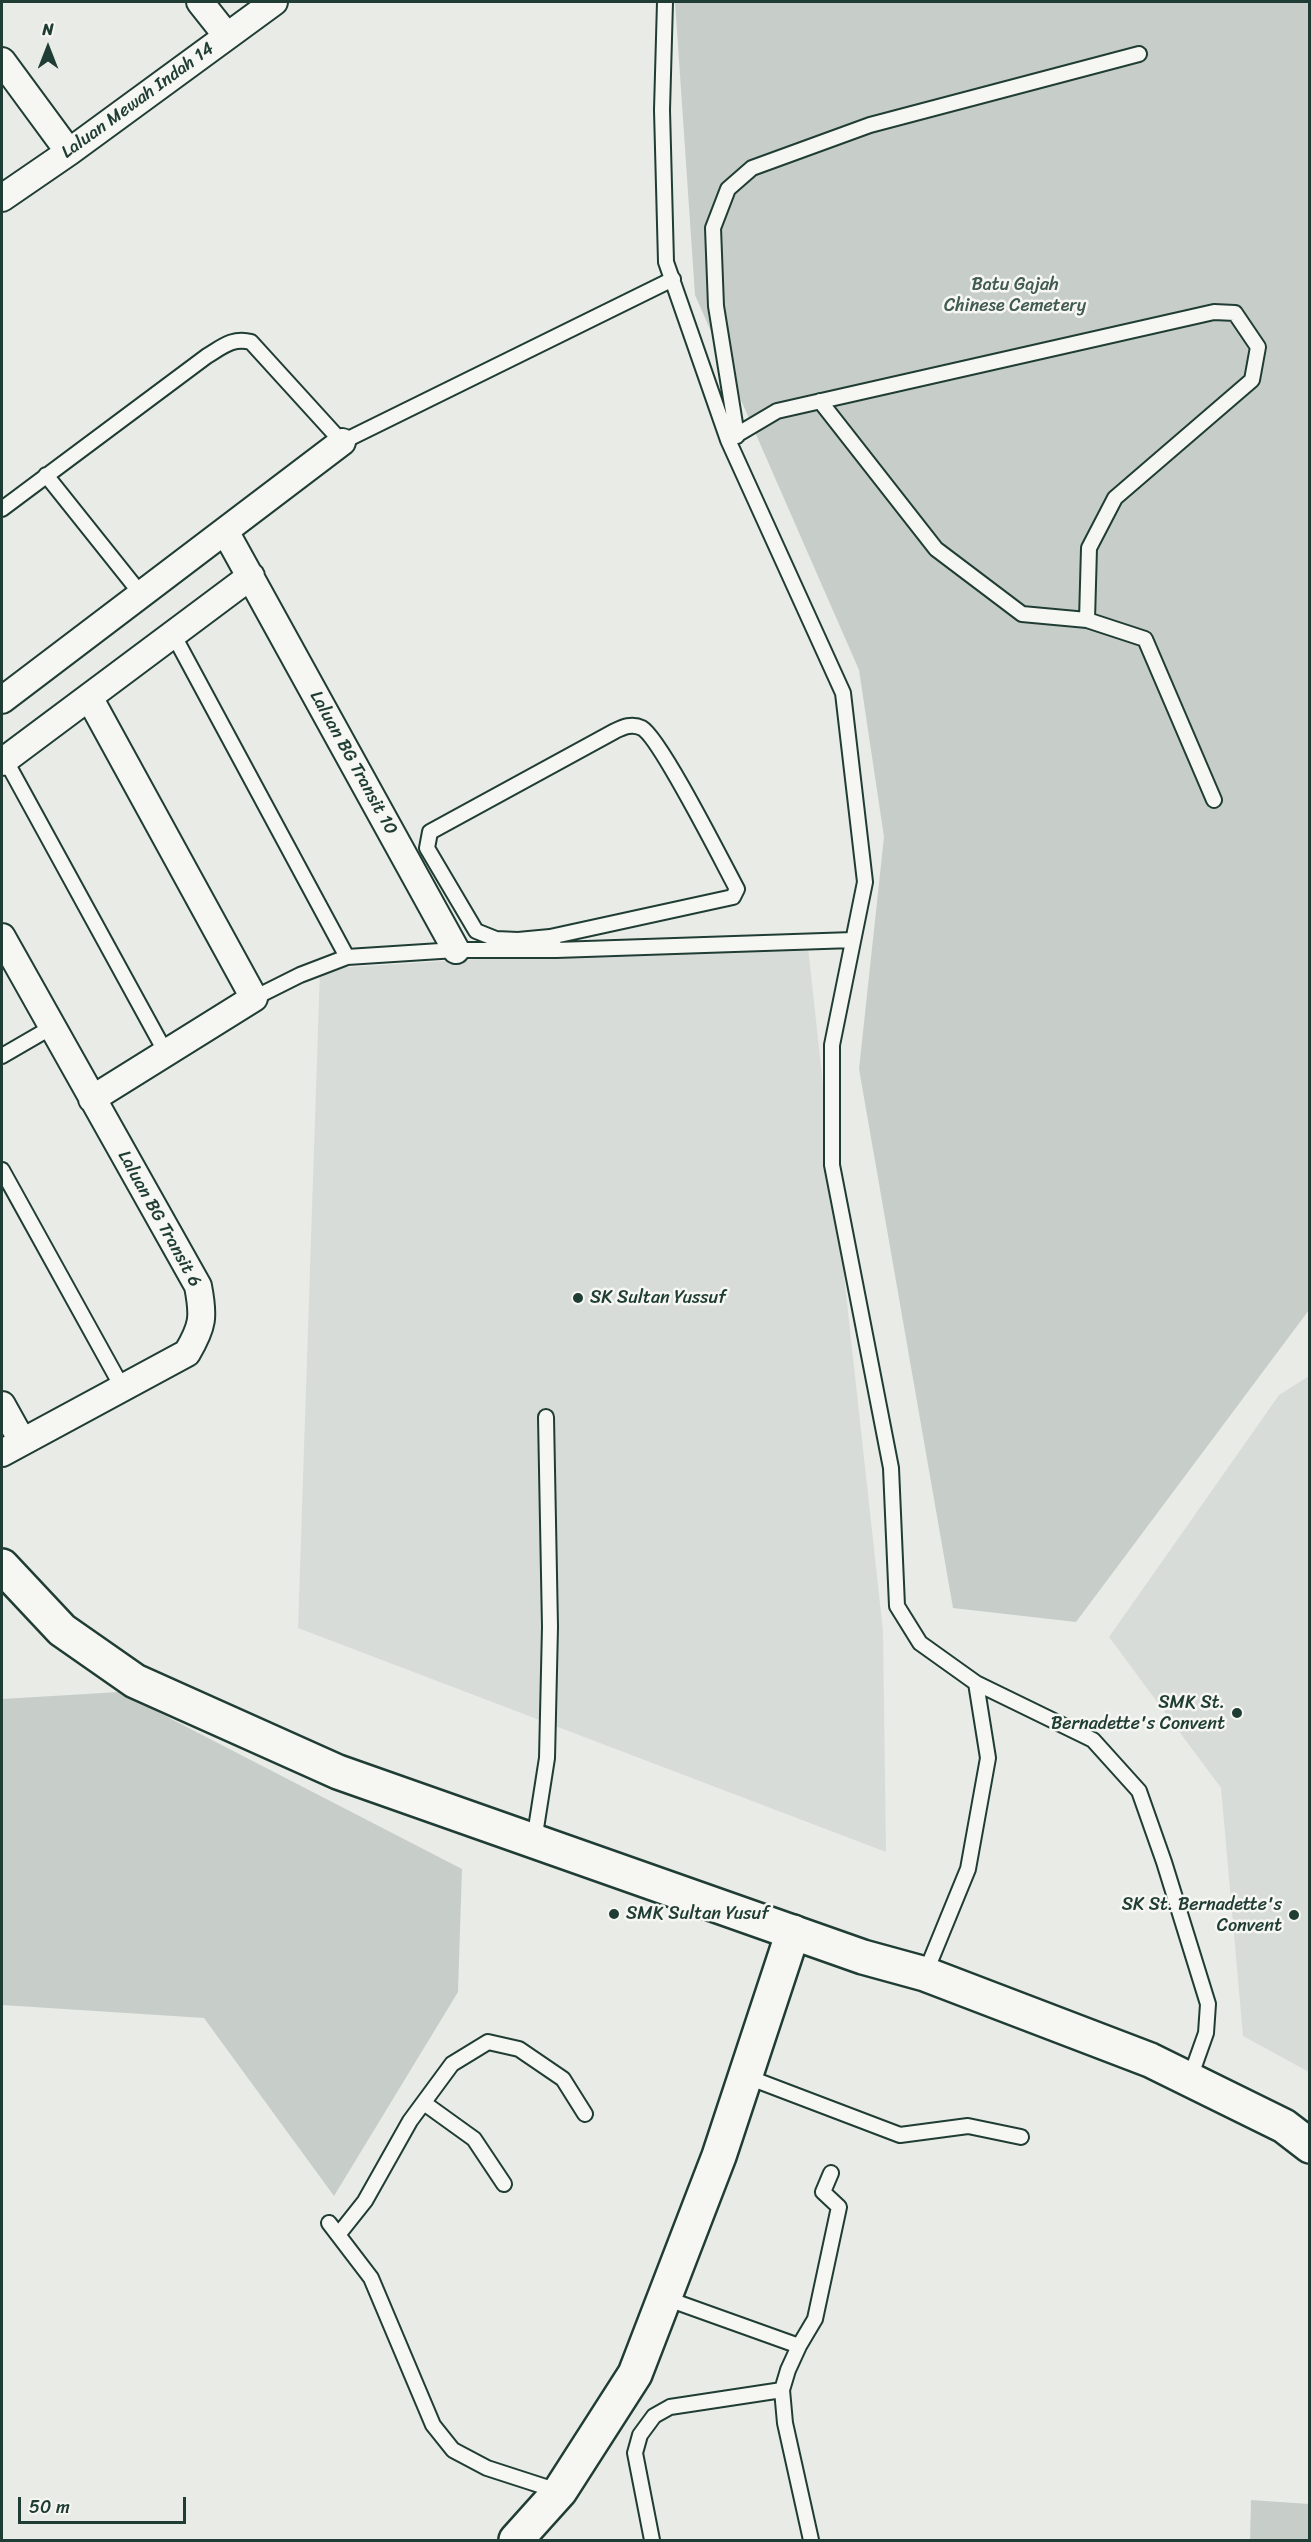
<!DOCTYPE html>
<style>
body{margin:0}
#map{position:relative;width:1311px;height:2542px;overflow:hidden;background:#e9ebe7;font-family:Sriracha,sans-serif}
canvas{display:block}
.frame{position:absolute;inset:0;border:3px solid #1f3d34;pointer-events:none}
.north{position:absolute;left:18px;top:18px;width:60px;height:60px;-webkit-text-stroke:4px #f6f6f2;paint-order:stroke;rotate:0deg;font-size:16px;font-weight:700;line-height:24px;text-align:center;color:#1f3d34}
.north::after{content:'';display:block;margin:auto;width:21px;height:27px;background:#1f3d34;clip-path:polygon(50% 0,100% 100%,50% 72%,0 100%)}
.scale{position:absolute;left:18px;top:2497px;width:168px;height:27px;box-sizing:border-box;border:3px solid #1f3d34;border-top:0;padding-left:8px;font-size:18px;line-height:21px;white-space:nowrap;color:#1f3d34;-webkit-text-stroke:4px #f6f6f2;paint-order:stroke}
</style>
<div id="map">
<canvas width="1311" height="2542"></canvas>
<div class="frame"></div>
<div class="north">N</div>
<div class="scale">50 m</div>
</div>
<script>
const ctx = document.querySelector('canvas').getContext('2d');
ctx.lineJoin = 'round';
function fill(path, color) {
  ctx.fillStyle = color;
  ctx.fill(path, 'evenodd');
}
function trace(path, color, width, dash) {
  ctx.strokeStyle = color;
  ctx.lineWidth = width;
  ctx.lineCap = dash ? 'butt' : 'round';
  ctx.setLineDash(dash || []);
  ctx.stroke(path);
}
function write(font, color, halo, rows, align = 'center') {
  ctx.font = font + ' Sriracha,sans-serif';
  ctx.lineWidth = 5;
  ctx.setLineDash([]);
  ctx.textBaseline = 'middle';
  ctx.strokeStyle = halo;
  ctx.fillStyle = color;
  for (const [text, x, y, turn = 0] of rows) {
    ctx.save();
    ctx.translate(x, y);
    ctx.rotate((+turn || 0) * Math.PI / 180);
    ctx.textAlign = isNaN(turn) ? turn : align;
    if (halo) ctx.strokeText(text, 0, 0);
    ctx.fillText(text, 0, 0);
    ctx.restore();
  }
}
const built = new Path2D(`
 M807,938L883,1631L886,1852L298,1628L320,969Z
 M1309,1376V2072L1243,2036L1221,1788L1109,1637L1279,1395Z`);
const green = new Path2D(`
 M675,2H1309V1310L1076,1622L953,1608L859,1069L884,837L859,670L695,295Z
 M119,1692L462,1869L458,1992L334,2196L204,2018L2,2005V1699Z
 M1251,2500L1309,2504V2540H1250Z`);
const service = new Path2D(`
 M665,2L662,110L666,262L728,440L843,693L865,882L832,1045V1165L891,1468L897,1606L920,1643L976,1683L988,1758L968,1869L925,1974
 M737,436L716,306L713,228L728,189L752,168L870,125L1139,54
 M728,440L777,411L1214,312L1235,313L1258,347L1252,380L1115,498L1089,548L1087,620L1022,614L936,549L820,401
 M46,475L141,594
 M2,509L207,356C222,347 233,337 251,342L342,442L673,279
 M1087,620L1145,639L1214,800
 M173,634L347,957
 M5,759L166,1053
 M550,937L518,940L496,939L476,931L427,848L430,832L615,731C623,727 632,723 642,728C660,738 723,863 737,889L733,897L550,937L556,950
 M254,998L300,975L347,957L456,950H556L853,940
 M2,1056L52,1027
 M2,1170L122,1387
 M976,1683L1093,1740L1139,1791L1164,1862L1208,2004L1206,2033L1190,2078
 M534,1841L547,1758L550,1627L546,1417
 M745,2076L900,2135L968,2126L1021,2137
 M424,2103L474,2139L504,2184
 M329,2223L371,2278L433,2425L453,2450L487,2468L558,2491
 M338,2235L365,2201L410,2121L452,2064L488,2042L519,2049L563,2079L585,2114
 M665,2298L799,2346
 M652,2540L635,2453L640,2435L654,2416L670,2407L782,2390
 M811,2540L785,2423L782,2390L788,2370L799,2346L815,2319L839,2207L823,2192L831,2173`);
const minor = new Path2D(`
 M200,2L227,36
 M2,61L69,152
 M2,198L69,152L274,2
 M225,531L456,950
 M89,697L254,998L92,1099
 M2,700L342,442
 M2,762L251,576
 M2,937L198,1286C204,1317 203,1326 187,1353L2,1453
 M2,1405L22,1441`);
const tertiary = new Path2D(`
 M516,2540L560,2491L635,2374L719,2156L793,1932`);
const secondary = new Path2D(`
 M2,1566L62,1630L135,1681L338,1772L863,1957L925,1974L1150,2060L1284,2126L1310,2146`);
const markers = [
 [578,1298,6,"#1f3d34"],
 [1237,1713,6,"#1f3d34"],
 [614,1914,6,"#1f3d34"],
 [1294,1915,6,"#1f3d34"]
];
const streetNames = [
 ["Laluan Mewah Indah 14",138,101,-36],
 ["Laluan BG Transit 10",353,763,61],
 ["Laluan BG Transit 6",159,1219,61]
];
const parkNames = [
 ["Batu Gajah",1015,285],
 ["Chinese Cemetery",1015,306]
];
const poiNames = [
 ["SK Sultan Yussuf",590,1298],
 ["SMK St.",1225,1703,"right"],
 ["Bernadette's Convent",1225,1724,"right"],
 ["SK St. Bernadette's",1282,1905,"right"],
 ["Convent",1282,1926,"right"],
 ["SMK Sultan Yusuf",626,1914]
];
fill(built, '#d8dcd8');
fill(green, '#c7cec9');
trace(service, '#1f3d34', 18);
trace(minor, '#1f3d34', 30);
trace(tertiary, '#1f3d34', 38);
trace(secondary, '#1f3d34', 38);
trace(service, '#f6f6f2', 14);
trace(minor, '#f6f6f2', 26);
trace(tertiary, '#f6f6f2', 33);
trace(secondary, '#f6f6f2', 33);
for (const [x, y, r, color] of markers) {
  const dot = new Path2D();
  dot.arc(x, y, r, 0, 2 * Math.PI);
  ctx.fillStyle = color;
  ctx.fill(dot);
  trace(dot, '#f6f6f2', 2);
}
write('18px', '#1f3d34', '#f6f6f2', streetNames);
write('18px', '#415a52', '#f6f6f2', parkNames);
write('18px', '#1f3d34', '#f6f6f2', poiNames, 'left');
</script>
